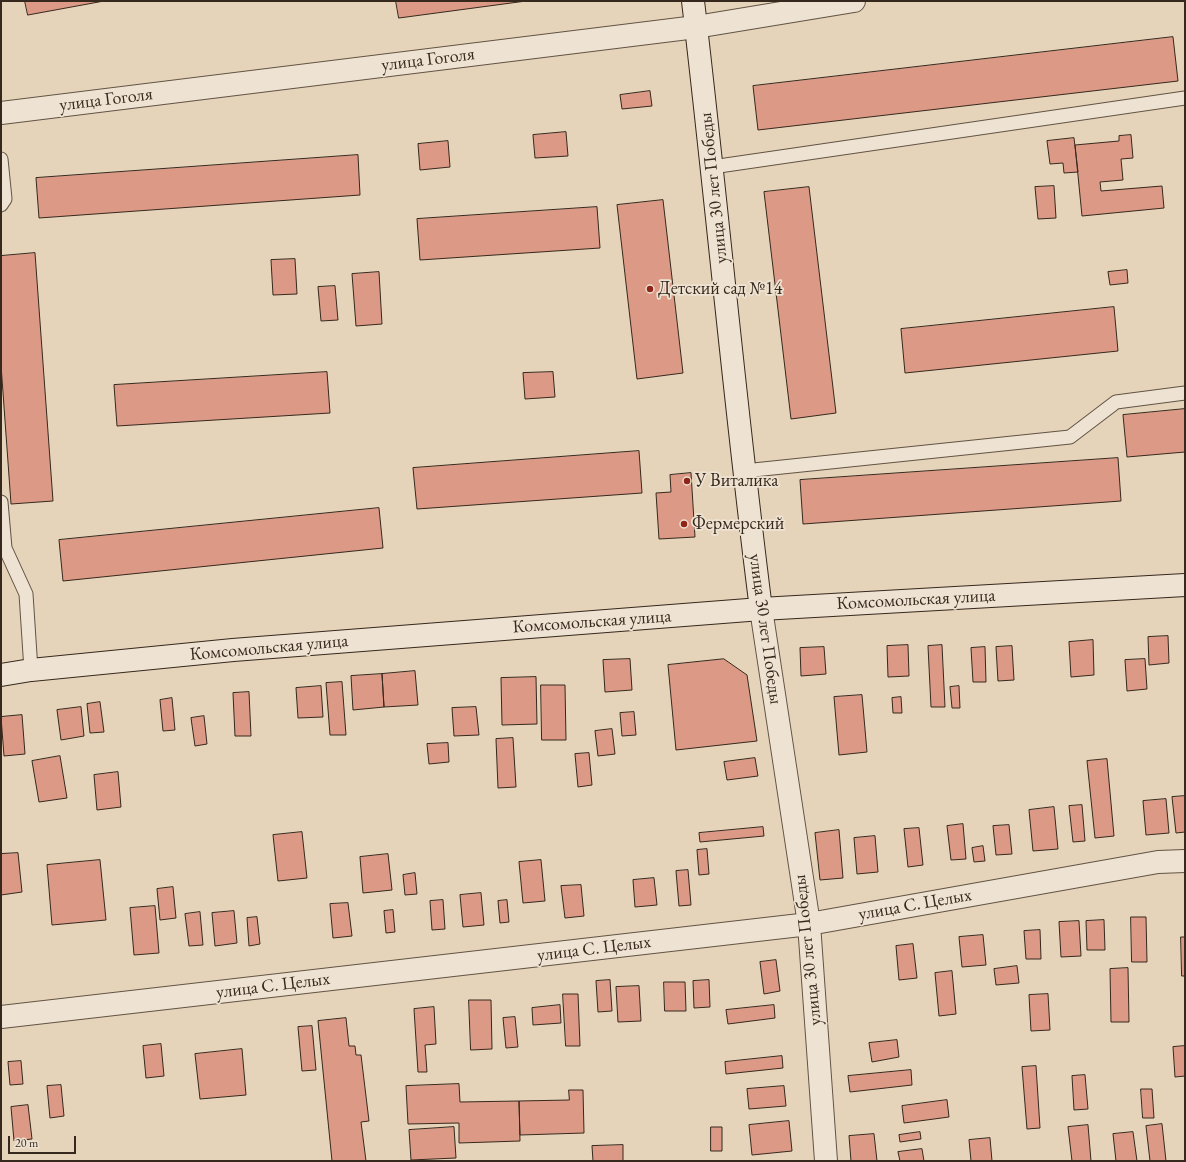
<!DOCTYPE html>
<meta charset="utf-8">
<style>
body{margin:0}
#map{position:relative;width:1186px;height:1162px;overflow:hidden;background:#e5d4ba;font-family:"EB Garamond",serif}
canvas{display:block}
.frame{position:absolute;inset:0;border:2px solid #36281d;pointer-events:none}
.scale{position:absolute;left:8px;top:1136px;width:68px;height:18px;box-sizing:border-box;border:2px solid #36281d;border-top:0;padding-left:5px;font-size:12px;line-height:14px;white-space:nowrap;color:#36281d;-webkit-text-stroke:3px #eee3d2;paint-order:stroke}
</style>
<div id="map">
<canvas width="1186" height="1162"></canvas>
<div class="frame"></div>
<div class="scale">20 m</div>
</div>
<script>
const ctx = document.querySelector('canvas').getContext('2d');
ctx.lineJoin = 'round';
function fill(path, color) {
  ctx.fillStyle = color;
  ctx.fill(path, 'evenodd');
}
function trace(path, color, width, dash) {
  ctx.strokeStyle = color;
  ctx.lineWidth = width;
  ctx.lineCap = dash ? 'butt' : 'round';
  ctx.setLineDash(dash || []);
  ctx.stroke(path);
}
function write(font, color, halo, rows, align = 'center') {
  ctx.font = font + ' "EB Garamond",serif';
  ctx.lineWidth = 3.5;
  ctx.setLineDash([]);
  ctx.textBaseline = 'middle';
  ctx.strokeStyle = halo;
  ctx.fillStyle = color;
  for (const [text, x, y, turn = 0] of rows) {
    ctx.save();
    ctx.translate(x, y);
    ctx.rotate((+turn || 0) * Math.PI / 180);
    ctx.textAlign = isNaN(turn) ? turn : align;
    if (halo) ctx.strokeText(text, 0, 0);
    ctx.fillText(text, 0, 0);
    ctx.restore();
  }
}
const building = new Path2D(`
 M25,1H104L28,15Z
 M396,1H526L399,18Z
 M1173,37L1178,81L758,130L753,86Z
 M650,91L652,106L622,109L620,95Z
 M566,132L568,156L535,158L533,135Z
 M1131,135L1133,158L1121,159L1123,180L1100,182L1101,191L1162,186L1164,208L1082,216L1075,145L1119,141V136Z
 M1074,138L1078,172L1064,173L1063,163L1050,164L1047,141Z
 M448,141L450,167L420,170L418,144Z
 M358,155L360,195L39,218L36,178Z
 M1054,186L1056,218L1038,219L1035,187Z
 M809,187L836,413L791,419L764,192Z
 M663,200L683,373L637,379L617,205Z
 M597,207L600,248L420,260L417,219Z
 M35,253L53,501L11,504L1,365V256Z
 M295,259L297,294L273,295L271,260Z
 M1127,270L1128,283L1110,285L1108,272Z
 M379,272L382,324L356,326L352,274Z
 M335,286L338,320L321,321L318,287Z
 M1114,307L1118,351L905,373L901,329Z
 M327,372L330,413L117,426L114,385Z
 M553,372L555,397L525,399L523,373Z
 M1185,409V452L1127,457L1123,415Z
 M639,451L642,493L417,509L413,468Z
 M1118,458L1121,501L803,524L800,480Z
 M691,473L695,537L659,539L656,493L671,492L670,475Z
 M379,508L383,548L63,581L59,540Z
 M1168,636L1169,663L1149,665L1148,637Z
 M1093,640L1094,675L1071,677L1069,642Z
 M908,645L909,676L888,677L887,646Z
 M942,645L945,707H931L928,646Z
 M1012,646L1014,680L998,681L996,647Z
 M824,647L826,674L801,676L800,648Z
 M985,647L986,682H973L971,648Z
 M630,659L632,690L605,692L603,660Z
 M724,659L747,675L757,741L676,750L668,665Z
 M1145,659L1147,689L1127,691L1125,660Z
 M415,671L418,705L384,707L382,674Z
 M382,674L384,707L353,710L351,676Z
 M536,677L537,724L502,725L501,678Z
 M342,682L346,735H330L326,683Z
 M541,685H565L566,740H542Z
 M321,686L323,717L298,718L296,688Z
 M959,686L960,708H952L950,687Z
 M249,692L251,736H235L233,693Z
 M862,695L867,752L839,755L834,697Z
 M901,697L902,713H893L892,698Z
 M172,698L175,730L163,731L160,700Z
 M100,702L104,732L90,733L87,704Z
 M81,707L84,736L61,740L57,710Z
 M476,707L479,735L454,736L452,708Z
 M634,712L636,735L622,736L620,713Z
 M22,715L25,754L4,756L1,717Z
 M204,716L207,744L195,746L191,718Z
 M612,729L615,754L598,756L595,731Z
 M513,738L516,787L498,788L496,739Z
 M448,743L449,762L429,764L427,744Z
 M589,753L592,785L578,787L575,754Z
 M60,756L67,798L39,802L32,761Z
 M755,758L758,776L727,780L724,762Z
 M1107,759L1114,836L1095,838L1087,761Z
 M118,772L121,807L97,810L94,775Z
 M1185,796V832L1176,833L1172,797Z
 M1166,799L1169,833L1146,835L1143,801Z
 M1082,805L1085,841L1073,842L1069,806Z
 M1054,807L1058,849L1033,851L1029,810Z
 M963,824L966,859L951,860L947,826Z
 M1009,825L1012,854L996,855L993,826Z
 M763,827L764,836L700,842L699,833Z
 M919,828L923,865L908,867L904,829Z
 M839,830L843,878L820,880L815,833Z
 M302,832L307,878L278,881L273,835Z
 M875,836L878,872L857,874L854,838Z
 M983,846L985,861L974,862L972,848Z
 M707,849L709,874L699,875L697,850Z
 M18,853L22,892L1,895V854Z
 M388,854L392,890L363,893L360,857Z
 M100,860L106,920L52,925L47,865Z
 M541,860L545,901L523,903L519,862Z
 M688,870L691,905L679,906L676,871Z
 M415,873L417,894L405,895L403,875Z
 M654,878L657,905L635,907L633,880Z
 M581,885L584,916L565,918L561,886Z
 M173,887L176,918L160,920L157,889Z
 M481,893L484,925L463,927L460,895Z
 M443,900L445,929L432,930L430,901Z
 M507,900L509,922L500,923L498,901Z
 M348,903L352,936L333,938L330,904Z
 M155,906L159,953L134,955L130,908Z
 M393,910L395,932L386,933L384,911Z
 M234,911L237,943L215,946L212,913Z
 M200,912L203,945L189,946L185,914Z
 M257,917L260,944L249,946L247,918Z
 M1131,917H1146L1147,962H1132Z
 M1104,920L1105,950H1087L1086,921Z
 M1079,921L1081,956L1061,957L1059,922Z
 M1040,930L1041,959H1026L1024,931Z
 M983,935L986,965L962,967L959,937Z
 M1181,937H1185V976H1182Z
 M913,944L917,978L899,980L896,946Z
 M776,960L780,991L764,994L760,962Z
 M1017,966L1019,983L996,985L994,969Z
 M1128,968L1129,1022H1111L1110,969Z
 M952,971L956,1014L939,1016L935,973Z
 M610,980L612,1011L598,1012L596,981Z
 M709,980L710,1007L694,1008L693,981Z
 M664,982H685L686,1011H665Z
 M639,986L641,1021L618,1022L616,987Z
 M563,994H578L580,1046H566Z
 M1048,994L1050,1030L1031,1031L1029,995Z
 M469,1000H491L492,1049L471,1050Z
 M560,1005L561,1023L533,1025L532,1008Z
 M774,1005L775,1018L728,1024L726,1010Z
 M434,1007L436,1044L425,1045L427,1072H418L414,1009Z
 M515,1017L518,1047L506,1048L503,1018Z
 M346,1018L349,1046H355L356,1055H361L369,1121L361,1122L366,1161H332L318,1021Z
 M312,1026L316,1070L302,1071L298,1027Z
 M897,1040L899,1057L872,1062L869,1043Z
 M161,1044L164,1076L146,1078L143,1046Z
 M1185,1046V1076L1175,1077L1173,1047Z
 M242,1049L246,1095L200,1099L195,1054Z
 M782,1056L783,1068L726,1074L725,1062Z
 M21,1061L23,1084L10,1085L8,1062Z
 M1036,1066L1040,1128L1027,1129L1022,1067Z
 M911,1070L912,1085L850,1092L848,1076Z
 M1085,1075L1088,1109L1074,1110L1072,1076Z
 M459,1084L460,1102L519,1101L520,1141L459,1143V1123L408,1124L406,1086Z
 M61,1085L64,1116L50,1118L47,1086Z
 M784,1086L786,1106L749,1109L747,1089Z
 M1141,1089H1152L1154,1118H1143Z
 M569,1090H583L584,1133L520,1135L519,1101L569,1100Z
 M947,1100L949,1117L904,1123L902,1106Z
 M28,1105L32,1139L14,1141L11,1107Z
 M789,1121L792,1151L752,1155L749,1125Z
 M1162,1124L1166,1161H1150L1146,1126Z
 M1088,1125L1091,1161H1072L1068,1127Z
 M454,1127L456,1158L411,1160L409,1130Z
 M711,1127H722V1151H711Z
 M920,1132L921,1139L900,1142L899,1135Z
 M1133,1132L1137,1161H1116L1113,1134Z
 M874,1134L877,1161H851L849,1136Z
 M990,1138L992,1161H971L969,1140Z
 M623,1145V1161H593L592,1146Z
 M922,1149L924,1161H900L898,1152Z`);
const lane = new Path2D(`
 M1,159L5,199L1,205
 M712,167L1185,98
 M744,471L1070,437L1116,402L1185,393
 M1,502L5,548L26,594L31,670`);
const street = new Path2D(`
 M1,113L696,27L854,1
 M761,609L809,924L826,1161
 M1,1017L809,924L1158,862L1185,861`);
const secondary = new Path2D(`
 M693,1C717,204 735,407 761,609
 M1,675L31,670L233,650L761,609L1185,585`);
const markers = [
 [650,289,4,"#8f2418"],
 [687,481,4,"#8f2418"],
 [684,524,4,"#8f2418"]
];
const streetNames = [
 ["улица Гоголя",428,60,-7],
 ["улица Гоголя",106,100,-7],
 ["улица 30 лет Победы",714,188,-96],
 ["Комсомольская улица",916,600,-3],
 ["Комсомольская улица",592,622,-4],
 ["улица 30 лет Победы",765,629,82],
 ["Комсомольская улица",269,648,-5],
 ["улица С. Целых",915,905,-10],
 ["улица С. Целых",594,949,-7],
 ["улица 30 лет Победы",808,950,-96],
 ["улица С. Целых",273,986,-7]
];
const poiNames = [
 ["Детский сад №14",658,289],
 ["У Виталика",695,481],
 ["Фермерский",692,524]
];
fill(building, '#dc9986');
trace(building, '#36281d', 1);
trace(lane, '#625344', 15);
trace(street, '#625344', 24);
trace(secondary, '#36281d', 24);
trace(lane, '#eee3d2', 13);
trace(street, '#eee3d2', 22);
trace(secondary, '#eee3d2', 22);
for (const [x, y, r, color] of markers) {
  const dot = new Path2D();
  dot.arc(x, y, r, 0, 2 * Math.PI);
  ctx.fillStyle = color;
  ctx.fill(dot);
  trace(dot, '#eee3d2', 1.5);
}
write('18px', '#36281d', '#eee3d2', streetNames);
write('18px', '#36281d', '#eee3d2', poiNames, 'left');
</script>
